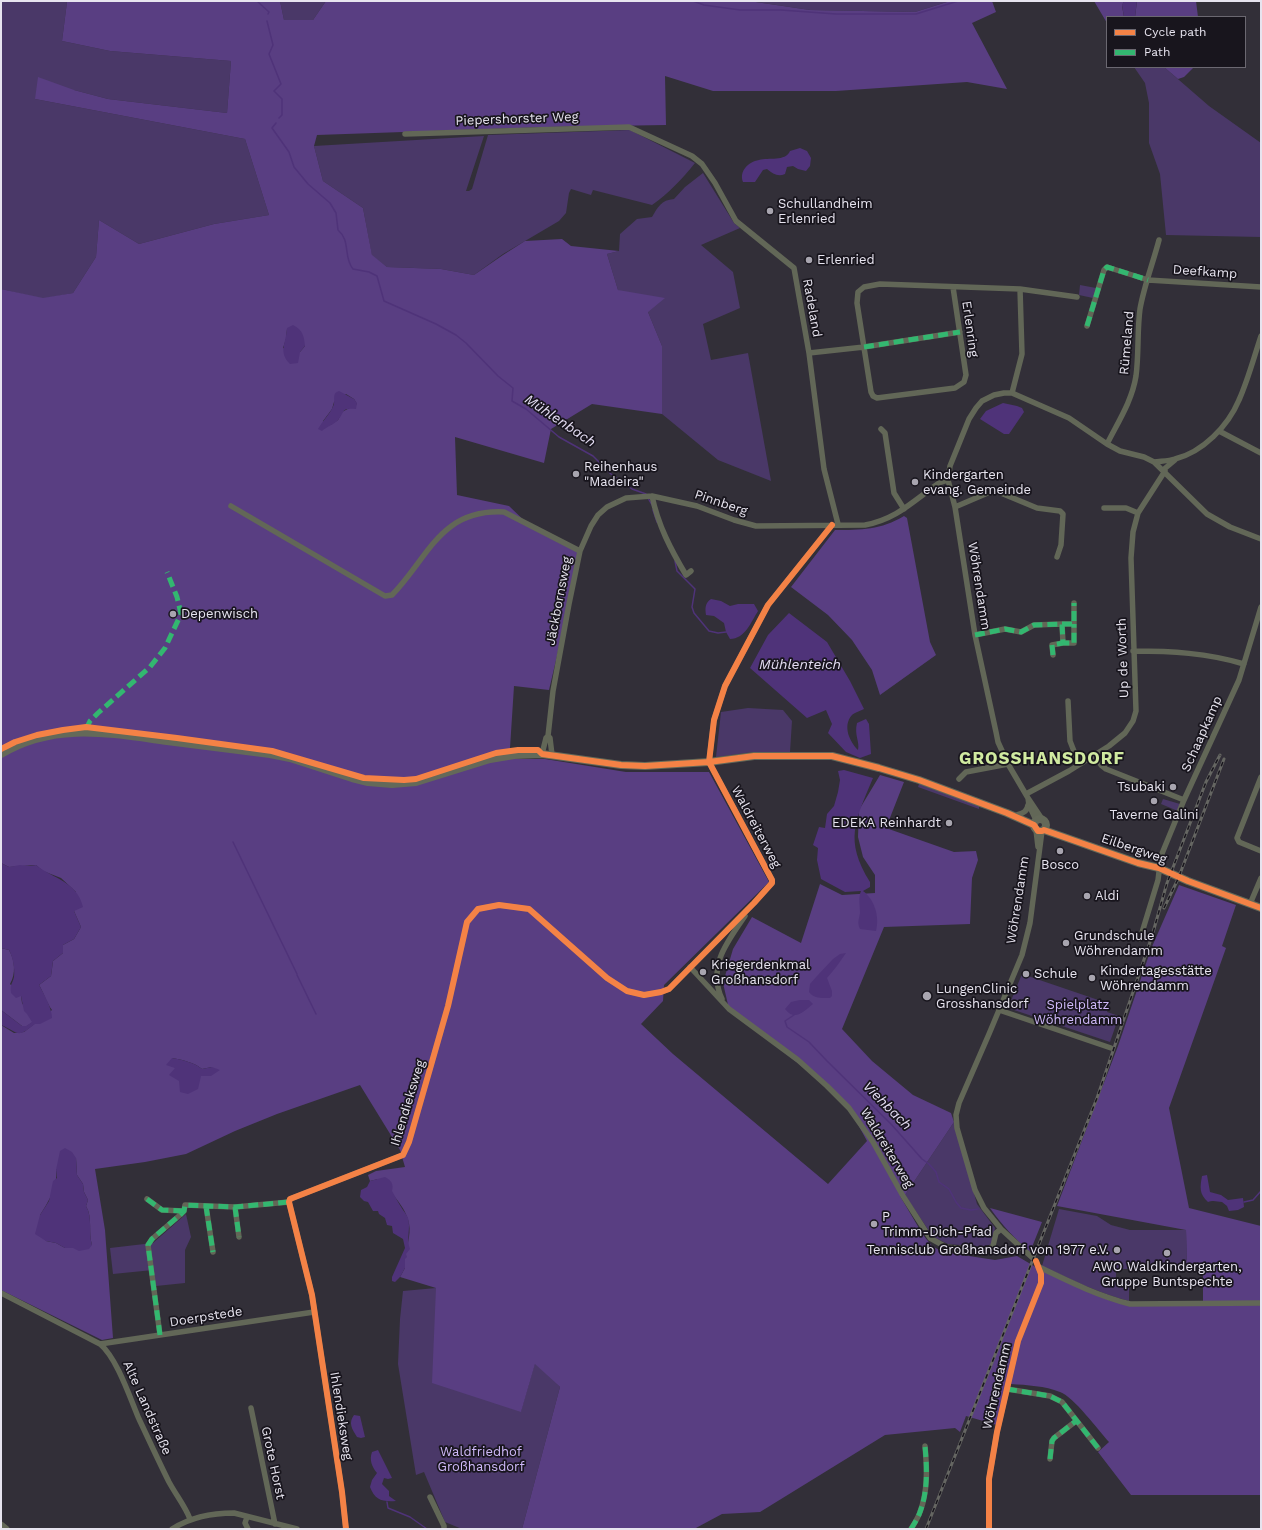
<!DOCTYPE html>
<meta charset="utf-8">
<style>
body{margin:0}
#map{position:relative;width:1262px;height:1530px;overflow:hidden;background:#322f38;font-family:"Work Sans",sans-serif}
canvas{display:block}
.frame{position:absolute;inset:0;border:2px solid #e7e4ef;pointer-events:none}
.legend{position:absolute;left:1106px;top:16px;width:140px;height:52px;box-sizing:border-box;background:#18151d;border:1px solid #6b6871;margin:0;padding:5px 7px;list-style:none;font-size:12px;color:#e7e4ef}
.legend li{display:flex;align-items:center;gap:8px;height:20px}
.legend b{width:20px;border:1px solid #6b6871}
</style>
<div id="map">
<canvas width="1262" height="1530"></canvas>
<div class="frame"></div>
<ul class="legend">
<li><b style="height:5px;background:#f48246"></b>Cycle path</li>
<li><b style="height:5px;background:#33b770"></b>Path</li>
</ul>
</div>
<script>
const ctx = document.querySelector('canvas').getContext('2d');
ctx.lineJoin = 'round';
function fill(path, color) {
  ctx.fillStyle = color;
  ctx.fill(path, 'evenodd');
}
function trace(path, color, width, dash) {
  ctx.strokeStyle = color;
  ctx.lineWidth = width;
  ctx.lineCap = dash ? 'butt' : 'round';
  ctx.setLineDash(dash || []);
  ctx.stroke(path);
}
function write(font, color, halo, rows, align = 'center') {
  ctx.font = font + ' "Work Sans",sans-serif';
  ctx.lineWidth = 3.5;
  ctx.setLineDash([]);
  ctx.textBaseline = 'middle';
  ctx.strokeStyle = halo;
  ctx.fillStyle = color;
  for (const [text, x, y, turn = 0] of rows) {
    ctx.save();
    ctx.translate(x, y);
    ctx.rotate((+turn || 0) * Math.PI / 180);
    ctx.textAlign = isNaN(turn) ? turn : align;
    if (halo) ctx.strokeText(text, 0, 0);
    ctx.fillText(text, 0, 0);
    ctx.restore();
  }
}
const green = new Path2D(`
 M1,1L67,2L62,41L110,51L231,61L227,113L108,99L74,90L35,99L245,139L269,215L214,224L139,244L99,220L96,257L73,293L43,299L1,289Z
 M280,1H326L313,20H284Z
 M749,1H950L915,12L810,10Z
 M1134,67H1164L1209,106L1261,143V237L1166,235L1160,174L1149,143V103L1145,83Z
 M630,130L695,163C682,179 669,193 652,205L593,190L591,195L571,189L569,193L566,213L559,221L503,254L474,275L441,269L387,267L372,256L363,208L323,181L314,146L484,136L466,191H469L472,189L488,135Z
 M703,173L734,223L740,228L701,245L733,272L740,308L703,324L711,360L748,353L771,481L718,460L662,414V346L648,312L618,290L607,254L619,251L620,234L637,219L652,217C658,207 661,200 674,199L685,187Z
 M1080,285L1096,288L1093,298L1079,295Z
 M748,708L783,710L792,721L790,752H753L716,757L721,712Z
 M919,784L979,806V809L918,787Z
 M1163,799L1180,804L1178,811L1161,804Z
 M1022,974L1110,1004L1107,1012L1119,1016L1110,1042L1008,1008Z
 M954,1122L977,1204L995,1228L992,1244L983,1247L948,1244L933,1237L905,1195Z
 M1059,1209L1097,1216L1111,1225L1130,1230H1186L1187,1265H1130L1129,1269H1116V1280H1129V1301C1098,1293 1070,1279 1042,1266Z
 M186,1214L191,1237L185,1250V1283L156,1286L153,1270L113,1274L110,1248L153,1243Z
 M436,1288L521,1411L535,1363L560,1387L522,1529H462L445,1522L424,1472L416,1475L398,1364L400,1319L403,1291Z`);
const forest = new Path2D(`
 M59,1H280L284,20H313L326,1H749L810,10L915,12L950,1H992L996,12L972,23L1007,89L967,82L836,91H713L665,76L666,125L547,127L317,135L314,146L323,181L363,208L372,255L387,267L441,269L474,275L503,255L525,241L562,239L571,246L619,251L607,254L618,290L665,298L648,312L662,346V414L592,404L551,429L544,463L455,437L457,495L509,506L533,529L578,552L557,656L549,690L514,686L510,748L512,759H545L626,772H709L769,882L664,985L663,1001L641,1024L673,1054L828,1184L867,1141L849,1108L827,1086L729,1009L723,983L733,949L752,917L801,943L820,884L842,895L875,893V875L863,857L858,837L859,810L880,775L904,782L886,828L954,852L976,851L978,860L972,878L970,924L884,927L842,1029L872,1061L913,1095L951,1113L954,1122L905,1195L900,1196L923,1235L932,1246L943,1252L995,1260L1017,1256L1039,1269L1111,1301L1203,1305V1265H1187L1186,1230L1057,1206L1118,1046L1151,949L1179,885L1236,905L1222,946L1226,948L1169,1108L1189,1208L1261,1226V1495H1131L1098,1452L1109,1442C1098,1430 1074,1397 1060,1392C1045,1386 1027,1385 1011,1384L997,1425L966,1416L960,1432L955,1428L885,1435L760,1512L722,1514L694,1529H522L560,1387L535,1364L521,1412L432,1383L436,1288L400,1277L405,1268C403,1258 408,1246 409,1237C414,1213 392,1194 378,1179L370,1181L368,1175L376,1171L405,1167L400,1150L360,1085L277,1114L235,1131L186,1154L145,1162L95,1169L105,1230L113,1338L102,1340L1,1290V1025L14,1033L24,1032L52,1010C46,1002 44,993 39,985L51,976L53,961L63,953V945L74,939L81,927L74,911L76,892L61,878L43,871L36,865L9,867L1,863V289L43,298L73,293L96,257L99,220L139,244L214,224L269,215L245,139L35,99L38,77L74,90L108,99L227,113L231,61L110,51L62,41L67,2ZM287,329L305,346L300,352L283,348L286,339ZM346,394L354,399L357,404L342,412L338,420L330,425L323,421L332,409L334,402ZM172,1058C183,1060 193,1062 202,1069L212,1067L201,1076L175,1068ZM76,1158L77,1175L83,1184L84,1192L88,1200L86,1206C93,1218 88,1232 92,1245L65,1248L56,1243L46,1241L40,1215C49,1201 58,1186 56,1170Z
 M1094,1H1124L1122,6L1124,17H1107V23Z
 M1137,1H1196L1198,17H1135Z
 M1164,67H1194L1184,77L1178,79Z
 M904,516L907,518L930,642L936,655L880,695L872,670L852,640L828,615L791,587L835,530C861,530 881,530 904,516Z
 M1,948L9,950C15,960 16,974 10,984L21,996L22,1003L33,1022L27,1026H22L1,1010Z
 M990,1208L1042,1222L1030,1252C1015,1239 1002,1225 990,1208Z`);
const water = new Path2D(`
 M1124,1H1137L1135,17H1124L1122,5Z
 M800,148L807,151L811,158L810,166L806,171L798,169L793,166L787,167L785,174C778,177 773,174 767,169L763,170L755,182H743C739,171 748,162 759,160C769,157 785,162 790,151Z
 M293,325C303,330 304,336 305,346L300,352L298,363L290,364C278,352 286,344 287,328Z
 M339,391L354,399L357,403L356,409C340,408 346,411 338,420C335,424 326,427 322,431L318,429C323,420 331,413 334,404C335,398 332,393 339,391Z
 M1003,403L1017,406L1022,408L1024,412L1009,434H1004L980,419L986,411Z
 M711,599L721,601L730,606L738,604H754L758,611C751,622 745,639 730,639L726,632L724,623L714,616L706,615C705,608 705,603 711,599Z
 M789,613L827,642L850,681L864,709C860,711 854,713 852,715C842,726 850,742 858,750C860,742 854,735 857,723L866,719L869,724L871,754L860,758L846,752L828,733L832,724L826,710L807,718L750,668L768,635Z
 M844,770L873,778C855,821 844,840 870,882V887L863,891C874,899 880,916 876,931L860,929C857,923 859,919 860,913C860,904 858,898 861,891L845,892L821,879L817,860L818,848L813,845L819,827L825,828L827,814L834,806L838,792L840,780L838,771Z
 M1,863L9,867L20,865L30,866L36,865C53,879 77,881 83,907L74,911L81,927L74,939L63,945V953L53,961L51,976L39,985C44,994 52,1008 52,1018L40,1024H35C16,1039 20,1033 1,1025V1010L22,1026H26L32,1022L27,1014L24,1011L21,996L16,998L11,993C10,983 12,985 14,977C15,968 13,958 9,950L1,948Z
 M846,953C840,962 834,970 827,978L832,991V996L830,998C822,998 814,999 809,992L810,984L817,976L833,959L840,954Z
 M800,1000H809L813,1004C804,1011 795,1022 785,1009L791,1002Z
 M172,1058C183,1060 193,1062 202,1069L212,1067L220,1070L211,1076H201L198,1089L188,1094L180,1092L179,1081L169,1075L175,1068L166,1065Z
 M65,1148L72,1152L76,1158L77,1175L83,1184L84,1192L88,1200L86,1206C93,1218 88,1232 92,1245L89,1249L79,1251L73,1248H65L56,1243L46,1241L35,1234L40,1215L49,1201L53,1181L57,1178L56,1170L60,1151Z
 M1207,1175L1210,1192L1221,1195L1228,1200L1243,1198L1244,1207L1238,1210L1229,1211L1227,1206L1222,1202C1217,1202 1214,1200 1208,1202C1199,1194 1200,1187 1202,1176Z
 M385,1177C391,1180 394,1184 392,1191C396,1198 399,1204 403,1210C405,1213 407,1215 408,1218C411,1228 406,1239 410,1249L406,1254L407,1257L405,1259V1268L400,1277L395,1282L392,1281V1277L405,1248L403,1239L393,1233L392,1226L387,1225L385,1218L379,1214L378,1211H373L368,1202L364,1201L360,1197L361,1190L367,1187L370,1181Z
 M354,1415L360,1416L365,1437L361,1438L357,1437C352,1429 348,1423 354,1415Z
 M378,1450L392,1478L388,1479L384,1478L382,1484L389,1491V1496L396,1501C382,1502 375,1500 370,1487L372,1480L377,1473C372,1467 369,1460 372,1452Z`);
const stream = new Path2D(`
 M257,1L269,12L268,14
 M693,1L704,5L740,10H781L836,14H916L958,1
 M267,21L273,45L269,54L281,84L274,91L282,99V115L279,118
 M276,123L272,128L289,152L294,167L308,184L330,203L336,213L338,230C351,241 343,257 353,269L369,272L377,276L384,301L436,324L456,335L466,343L498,376L513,388L512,401L526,409L559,437L593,456L611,474L632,489L646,494
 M648,498L652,505
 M653,510L657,522
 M675,561L677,571L695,589L692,607L694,613L709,631L718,633L726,632
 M233,842L297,974
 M297,975L316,1014
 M794,1015L785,1021L787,1027L809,1042L827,1061L891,1124L922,1159L929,1164L936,1172L939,1182L949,1189L956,1202L961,1208L971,1210L978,1209
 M1244,1202L1253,1200L1261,1191
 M387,1502L388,1508L410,1517L427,1529`);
const minor = new Path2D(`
 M405,134L629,127L692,156L702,164L715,183L736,221L794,268L809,353L824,469L838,524
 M953,287L966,375L964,382L955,388L877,398L873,396L871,392L857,303L858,292L864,287L880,284L1020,289L1077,297
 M1087,326L1104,270L1107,267L1148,280L1261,287
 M809,353L864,347L960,332
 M1012,393L1022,354L1020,289
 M881,429L885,433L894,493L904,509
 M1219,431L1261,453
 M1107,444C1118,422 1132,401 1136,376C1139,354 1137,331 1140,309C1144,286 1153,263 1159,240
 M1154,462C1161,461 1169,461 1175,459C1203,452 1228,426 1239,400C1248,380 1254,357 1261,336
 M1163,470L1175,460
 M652,496C658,525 671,550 686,575L691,571
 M231,506L385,596L392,595C429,557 440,509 504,512L580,551
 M955,507L990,492L996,491L1037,508L1060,511L1063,514L1061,545L1057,557
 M1104,508H1126L1138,513
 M1062,624H1074V603
 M975,635L1005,629L1021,632L1034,625L1062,624L1063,643H1074V624
 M1133,651C1171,651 1207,653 1244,664
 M1053,655L1052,645L1063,643
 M1068,701L1070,741L1079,764
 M548,736L550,738L552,755
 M542,754L546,738L548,736L553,691L569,604L580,551L591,526L598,515L607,507L626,498L652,496L697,506L734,520L756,526L865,525C897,519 913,501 939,483L948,480
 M1095,756L1101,765L1106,769L1184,800
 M1261,777L1237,838L1239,842L1261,851
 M959,779L966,772L1008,764
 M1026,794L1069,771L1109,746L1125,733L1133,721L1136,711L1131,558L1133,532L1138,513L1165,471
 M1028,798L1029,805L1036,820
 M1017,815C1023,813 1027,812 1028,805
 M1042,819L1028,798L1008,764L998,742L996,732L975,635L955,507L948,480L950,466L969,419L976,408L982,401L994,395L1004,393H1012L1069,418L1107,444L1120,451L1144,457L1154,462L1207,514L1230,527L1261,539
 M1036,830L1038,847
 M1250,904L1261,878
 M1140,939L1158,880L1161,856L1184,800L1239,680L1261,607
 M690,967L729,1009L798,1060L827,1086L849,1108L873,1142L903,1196L930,1238L946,1247L986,1251L993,1246L996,1233L1001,1229
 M722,999C707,967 727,942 745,916
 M999,1010L1111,1048
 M147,1199L162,1210L184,1211
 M206,1206L213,1252
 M235,1207L239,1237
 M1039,1267C1068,1281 1098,1296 1130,1304L1261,1303
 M1,1293L100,1344C117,1358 130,1398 139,1419C149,1440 159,1462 169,1482C176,1495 185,1506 190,1519
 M160,1335L148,1245L152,1239L180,1215L184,1211L185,1205L235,1207L289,1202
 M100,1344L314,1312
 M1007,1389L1050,1396L1062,1402L1098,1448
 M251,1408L275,1524
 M1050,1459L1052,1441L1054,1438L1076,1421
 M430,1497L444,1526V1529
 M247,1517L245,1523L248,1529
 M172,1529C191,1517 212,1513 234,1513L297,1529
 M346,1529L342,1492L312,1295L289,1202L290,1199L403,1155L409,1142L448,1006L467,922L478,909L499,905L529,909L607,978L627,991L644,995L661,992L669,989L754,903L772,883V880L709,762L714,720L725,686L768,605L832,525
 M911,1529C914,1524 918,1518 920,1512C928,1491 927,1468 925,1446
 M989,1529V1479L997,1432L1018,1341L1041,1283V1274L1036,1261L1001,1229L984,1208L975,1190L957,1128L956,1115L959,1103L989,1034L1022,955L1030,923L1042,831`);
const tertiary = new Path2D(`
 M1,1525L6,1529`);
const secondary = new Path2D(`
 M1,754C54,722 109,733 167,741C201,745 236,750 270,754L290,758L352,778L368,782L392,784L416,782L490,759L514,755L542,754L621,765L645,766L709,762L754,756H832L879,768L919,780L1007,813L1034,825
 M1034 825a6 6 0 1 1 12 0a6 6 0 1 1-12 0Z
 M1044,830L1138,863L1159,868L1188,881L1261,908`);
const rail = new Path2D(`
 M1164,908L1178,879L1224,759
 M926,1529L1097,1098L1152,936L1167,883L1206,782L1220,755`);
const quiet = new Path2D(`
 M1087,326L1104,270L1107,267L1148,280
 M864,347L960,332
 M1062,624H1074V603
 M975,635L1005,629L1021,632L1034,625L1062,624L1063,643H1074V624
 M1053,655L1052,645L1063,643
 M86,729L90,721L98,713L150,667L165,648L181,614L177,597L167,572
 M147,1199L162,1210L184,1211
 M206,1206L213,1252
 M235,1207L239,1237
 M160,1335L148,1245L152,1239L180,1215L184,1211L185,1205L235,1207L289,1202
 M1007,1389L1050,1396L1062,1402L1098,1448
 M1050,1459L1052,1441L1054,1438L1076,1421
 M911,1529C914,1524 918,1518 920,1512C928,1491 927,1468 925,1446`);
const cycleway = new Path2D(`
 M1,749L15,742L37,735L63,730L86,727L177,738L272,751L364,778L404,780L416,779L496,753L518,750H538L542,754L621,765L645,766L709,762L754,756H832L879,768L919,780L1007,813L1034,825L1038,831H1042
 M1044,830L1138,863L1159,868L1188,881L1261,908
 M346,1529L342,1492L312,1295L289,1202L290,1199L403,1155L409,1142L448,1006L467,922L478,909L499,905L529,909L607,978L627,991L644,995L661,992L669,989L754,903L772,883V880L709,762L714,720L725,686L768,605L832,525
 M989,1529V1479L997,1432L1018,1341L1041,1283V1274L1036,1261`);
const markers = [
 [770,211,4,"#a8a5af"],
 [809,260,4,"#a8a5af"],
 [576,474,4,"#a8a5af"],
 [915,482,4,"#a8a5af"],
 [173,614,4,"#a8a5af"],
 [1173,787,4,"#a8a5af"],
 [1154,801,4,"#a8a5af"],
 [949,823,4,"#a8a5af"],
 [1060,851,4,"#a8a5af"],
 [1087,896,4,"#a8a5af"],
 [1066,943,4,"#a8a5af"],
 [703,972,4,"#a8a5af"],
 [1026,974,4,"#a8a5af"],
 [1092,978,4,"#a8a5af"],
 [927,996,5,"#a8a5af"],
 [874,1224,4,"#a8a5af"],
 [1117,1250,4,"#a8a5af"],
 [1167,1253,4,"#a8a5af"]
];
const streetNames = [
 ["Piepershorster Weg",517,119,-2],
 ["Deefkamp",1205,272,4],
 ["Radeland",812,308,80],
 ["Erlenring",970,329,82],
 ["Rümeland",1127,343,-85],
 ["Pinnberg",721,503,19],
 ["Wöhrendamm",979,586,81],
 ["Jäckbornsweg",559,601,-79],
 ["Up de Worth",1123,658,-92],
 ["Schaapkamp",1202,734,-66],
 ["Waldreiterweg",756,827,62],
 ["Eilbergweg",1134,849,19],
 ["Wöhrendamm",1018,900,-81],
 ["Ihlendieksweg",408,1103,-73],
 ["Waldreiterweg",887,1148,59],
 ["Doerpstede",206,1317,-9],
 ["Wöhrendamm",997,1386,-77],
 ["Alte Landstraße",147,1408,66],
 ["Ihlendieksweg",341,1416,81],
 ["Grote Horst",273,1463,78]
];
const poiNames = [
 ["Schullandheim",778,204],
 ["Erlenried",778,219],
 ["Erlenried",817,260],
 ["Reihenhaus",584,467],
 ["\"Madeira\"",584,482],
 ["Kindergarten",923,475],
 ["evang. Gemeinde",923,490],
 ["Depenwisch",181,614],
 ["Tsubaki",1165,787,"right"],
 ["Taverne Galini",1154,815,"center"],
 ["EDEKA Reinhardt",941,823,"right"],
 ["Bosco",1060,865,"center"],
 ["Aldi",1095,896],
 ["Grundschule",1074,936],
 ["Wöhrendamm",1074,951],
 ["Kriegerdenkmal",711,965],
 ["Großhansdorf",711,980],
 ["Kindertagesstätte",1100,971],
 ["Wöhrendamm",1100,986],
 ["Schule",1034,974],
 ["LungenClinic",936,989],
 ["Grosshansdorf",936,1004],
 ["P",882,1217],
 ["Trimm-Dich-Pfad",882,1232],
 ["Tennisclub Großhansdorf von 1977 e.V.",1109,1250,"right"],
 ["AWO Waldkindergarten,",1167,1267,"center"],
 ["Gruppe Buntspechte",1167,1282,"center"]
];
const parkNames = [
 ["Spielplatz",1078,1005],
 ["Wöhrendamm",1078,1020],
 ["Waldfriedhof",481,1452],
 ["Großhansdorf",481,1467]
];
const waterNames = [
 ["Mühlenbach",560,421,34],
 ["Mühlenteich",800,665],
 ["Viehbach",887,1106,45]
];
const districtNames = [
 ["GROSSHANSDORF",1042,759]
];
fill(green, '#4a3868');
fill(forest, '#593e82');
fill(water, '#4f3379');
trace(stream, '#4f3379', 1.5);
trace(minor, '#626757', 5.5);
trace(tertiary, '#626757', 7);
trace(secondary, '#646959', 8);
trace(rail, '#656662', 3);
trace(rail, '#18151d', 1.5, [4.5]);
trace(quiet, '#33b770', 5, [10, 5]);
trace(cycleway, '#f48246', 6);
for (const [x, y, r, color] of markers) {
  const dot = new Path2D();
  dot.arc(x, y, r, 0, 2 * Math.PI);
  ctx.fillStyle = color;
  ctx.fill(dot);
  trace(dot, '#18151d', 1.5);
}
write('13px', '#e7e4ef', '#18151d', streetNames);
write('13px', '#e7e4ef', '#18151d', poiNames, 'left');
write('13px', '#cfb9f9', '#18151d', parkNames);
write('italic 14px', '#e5def4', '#18151d', waterNames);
ctx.letterSpacing = '1px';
write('bold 17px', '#d0eaa0', '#18151d', districtNames);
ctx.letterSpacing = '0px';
</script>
